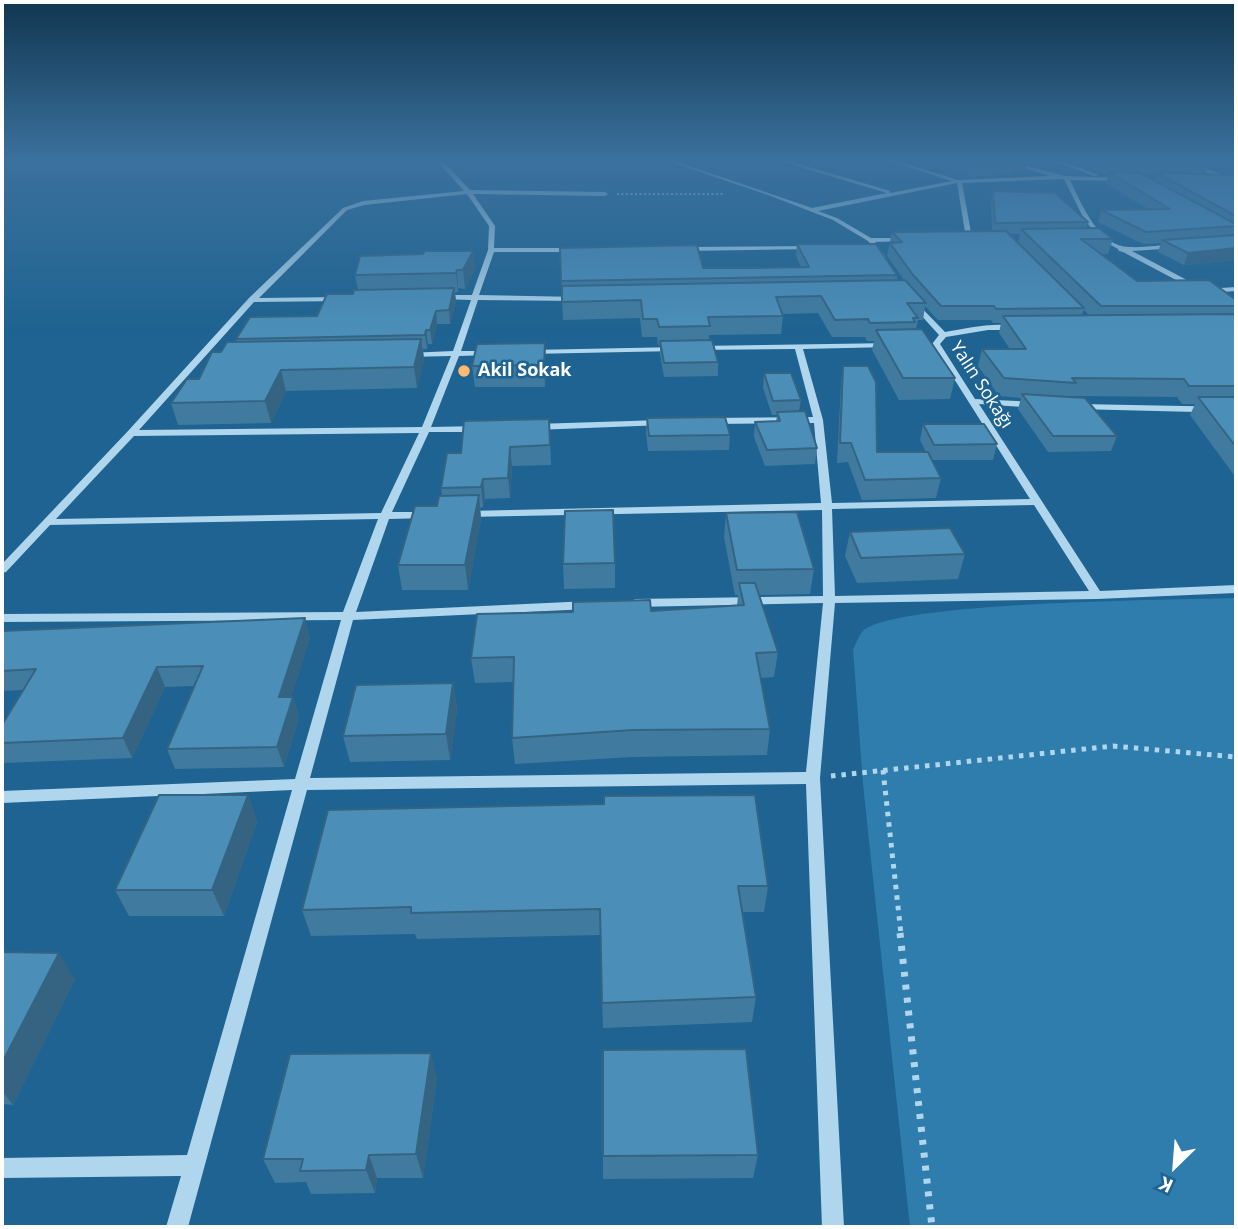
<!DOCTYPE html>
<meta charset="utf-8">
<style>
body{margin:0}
#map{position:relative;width:1238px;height:1229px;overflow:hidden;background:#1e6391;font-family:"Open Sans",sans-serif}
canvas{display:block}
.frame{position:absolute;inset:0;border:4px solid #fff;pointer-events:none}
.north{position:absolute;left:1140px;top:1131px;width:70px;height:70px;-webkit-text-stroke:5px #1e6391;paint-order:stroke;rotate:205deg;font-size:19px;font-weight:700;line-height:28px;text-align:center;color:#fff}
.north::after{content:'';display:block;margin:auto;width:24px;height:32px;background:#fff;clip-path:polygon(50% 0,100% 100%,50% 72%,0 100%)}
</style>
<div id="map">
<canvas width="1238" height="1229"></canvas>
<div class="frame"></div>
<div class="north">K</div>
</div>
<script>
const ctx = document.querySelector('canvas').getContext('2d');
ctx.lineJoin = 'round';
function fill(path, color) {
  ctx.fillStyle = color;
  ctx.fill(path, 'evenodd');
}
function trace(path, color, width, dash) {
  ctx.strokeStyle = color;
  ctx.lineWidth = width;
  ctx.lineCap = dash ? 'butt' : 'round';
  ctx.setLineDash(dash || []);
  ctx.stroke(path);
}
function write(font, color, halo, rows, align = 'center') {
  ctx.font = font + ' "Open Sans",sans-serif';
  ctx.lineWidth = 5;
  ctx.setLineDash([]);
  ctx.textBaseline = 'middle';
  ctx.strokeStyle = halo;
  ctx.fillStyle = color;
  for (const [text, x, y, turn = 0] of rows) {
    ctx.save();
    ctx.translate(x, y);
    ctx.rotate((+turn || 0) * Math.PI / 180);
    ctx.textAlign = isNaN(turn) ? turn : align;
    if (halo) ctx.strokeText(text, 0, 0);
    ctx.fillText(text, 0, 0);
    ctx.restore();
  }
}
const green = new Path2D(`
 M1236,598V1227H910L863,784L853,649C856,644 859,635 863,631C895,601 1178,600 1236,598Z`);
const pathFar2 = new Path2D(`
 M617,194H723`);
const pathFar1 = new Path2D(`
 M883,770L901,934
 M831,776L1113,746L1236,757`);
const path = new Path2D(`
 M900,933L932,1227`);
const minor = new Path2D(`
 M437,161H443L470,190L605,192L608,194L605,196L473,194L495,226L494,248H575L578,250L575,252H494L479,295L579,297L583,299L579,301L478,300L461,351H491L495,353L491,355L459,356L431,427L479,426L484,429L479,432H429L392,512H428L433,515L428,518L389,519L356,612L589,601L595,605L589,609L353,620L310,778L806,772L823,603L635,607L629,603L635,599L823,596L822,510L467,517L462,514L467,511L821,503L814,423L710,424L705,421L710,418L813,417L795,349L695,350L694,348L698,346L893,343V347H890L803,349L823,420L832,503L1030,499L932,344L939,335L910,303L909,301L913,299L945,332C964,329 1002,320 1019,328L1015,330H988L946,337L940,344L975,399L1037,402L1042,405L1037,408L979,404L1100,591L1236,585V593L1097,599L835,603L820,778L844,1227H822L806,784L307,790L188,1227H166L181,1176L2,1178V1158L187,1155L292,790L2,803V791L295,779L341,620L2,622V614L343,612L378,519L50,525L6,572L2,573V564L128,431L249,298L343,208L363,201L464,191ZM467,194L489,226L488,250L472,295H440L436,297L440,299L471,300L453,351L408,353L404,355L408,357L451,356L422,427L139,430L254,302L344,301V297H341L259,298L347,210L364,205ZM419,433L381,513L56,519L134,436ZM1034,505L1089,591L835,596L832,509Z
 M667,161H675L812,208L887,193L780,161H789L890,191V193L952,181L888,161H897L958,180L1050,176L1000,161H1009L1065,176L1124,178L1126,181L1070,180C1081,203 1099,247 1129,247C1146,248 1163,244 1179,245L1180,246L1177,248L1132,251L1202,288L1195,290L1123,252L1119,251L1118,249L1100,239L1084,219L1064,179L962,183L972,238L969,240L966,238L957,183L818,211L837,218L871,238H908L909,239L906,241L875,242L886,257L883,259L868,241L833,220L768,195Z
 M1053,161H1061L1099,175L1094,176Z
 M1174,161H1182L1236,179V183Z
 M815,246V248L813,249L684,251L681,249L684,247Z
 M1236,287V291L1206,293L1202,291L1206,289Z
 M679,347V351H676L530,354L526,352L530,350Z
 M1079,404L1236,407V413L1076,409L1074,407Z
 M661,420L664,421V425L535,430L530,427L535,424Z`);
const wall = new Path2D(`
 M950,161H1048L1047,165L1040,167L1027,164L1025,171L1011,174L970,177L965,165Z
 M1075,161H1194L1208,166L1205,174L1236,175V260L1184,265L1158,252L1161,243L1143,244L1098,222L1101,210L1148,209L1106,183L1109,174L1100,173L1081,165ZM1142,174L1157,175L1155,181Z
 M993,191L1088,222L1086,228L1113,239L1108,254H1101L1137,281L1236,300V475H1234L1190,415L1195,404H1182L1177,397L1072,396V397L1117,436L1111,451L1048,452L1018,409L1021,398L999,396L978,366L982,349H1010L999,333L1001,323H993L991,320H938L925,306L923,320H918L916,329L955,378L950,399L899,400L872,350L874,341H867L865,337H832L818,313L782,314L783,316L781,334L709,335V340L718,362V376L664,377L660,354V345H658L657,337H642L640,318L563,320L560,248L703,268H755L801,267L796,256L797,244L897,275V280H904L887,256L892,232L992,231L991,202ZM1010,234H1020L1018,242ZM1084,310L1089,315H1082Z
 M473,251L475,269L465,289L458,288V292H455L456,301L450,324H437L432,344H428L427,349H423L424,359L417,388L286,391L271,423L178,425L171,403L199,379L221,352L236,342V339L317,316L358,290L355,275L423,254Z
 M546,364L545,387H475L472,366Z
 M843,366L877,452H926L920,440L923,424L997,444L993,460H932L941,478L936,498L862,500L848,462L837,463L841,384Z
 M764,373L801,400L799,411L817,448L815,464L765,466L754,437L755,422H776L777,415H772L763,388Z
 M647,418L730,435L729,450L648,451L646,433Z
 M549,419L551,465L512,466L510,498L485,499L483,507L480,508L481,519L468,590H402L398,565L437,506L442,496L441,488L461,453Z
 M726,513L814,569L810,594L759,595L778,652L774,677L761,678L770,729L767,755L633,757L515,764L512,738L513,682L475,683L471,658L651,611L737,606L738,595H735L724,537Z
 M850,532L965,554L958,579L857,583L845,556Z
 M615,563V588L564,589L563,564Z
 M2,631L310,637L291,697H293L299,717L284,767L175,769L167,749L195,686L165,687L132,758L2,763V725L23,690L2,691Z
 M453,683L457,709L450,760L350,762L343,736Z
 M248,795L257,822L224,916H129L115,890Z
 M328,810L768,886L764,912H743L756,997L752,1022L603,1028L600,935L417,939L415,934L311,936L302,910Z
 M2,952L75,979L13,1105L2,1104Z
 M437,1077L423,1178H377L375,1193L311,1194L306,1182L275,1183L263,1159Z
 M758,1155L753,1178L603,1179V1156Z`);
const shadedWall = new Path2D(`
 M1028,161L1025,171L1011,174L1014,164Z
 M1042,161H1048L1047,165L1040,167Z
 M1236,248V260L1184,265L1188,253Z
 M473,251L475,269L465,289L463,270Z
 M457,270L458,288V292L456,273Z
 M454,288L456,301L450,324L449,310Z
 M436,311L437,324L432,344L430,330Z
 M426,330L428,344L427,349L425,335Z
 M421,339L424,359L417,388L414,367Z
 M545,343L546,364L545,387L544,365Z
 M281,370L286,391L271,423L265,401Z
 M510,447L512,466L510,498L508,478Z
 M483,479L485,499L483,507L481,487Z
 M479,495L481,519L468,590L465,565Z
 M305,618L310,637L285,717L279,697Z
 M157,667L165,687L132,758L123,738Z
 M453,683L457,709L450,760L446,734Z
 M293,697L299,717L284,767L277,747Z
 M248,795L257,822L224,916L212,890Z
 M59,953L75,979L13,1105L2,1091V1063Z
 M431,1053L437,1077L423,1178L416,1154Z
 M369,1155L377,1178L375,1193L366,1170Z`);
const building = new Path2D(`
 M969,161H1027L1014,164L972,167Z
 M1098,161H1194L1208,166L1103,163Z
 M1109,172L1140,173L1236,224V226L1146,232L1101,210L1170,209Z
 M1157,173L1236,175V216Z
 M993,191L1055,193L1088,222L995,223Z
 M1099,228L1113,239H1081L1137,281L1209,280L1236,300V306H1101L1021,229Z
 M1006,231L1084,308L996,309L994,306H941L913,275L890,243L902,242L892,232Z
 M1236,235V248L1188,253L1162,240Z
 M797,244H876L897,275L561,281L560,248L697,245L703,268H755L809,267Z
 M425,251H473L463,270H457L456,273L355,275L360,256L423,254Z
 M905,280L926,303H907L918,318H913L915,322L870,323L868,319L835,320L821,296L776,297L783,316L708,317L710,326L659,327L657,319H643L641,300L562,302V286Z
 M454,288L449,310L436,311L430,330H426L425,335L236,339L250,317L317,316L327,294H353L354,290Z
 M1236,314V386H1189L1184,379L1072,378L1076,383L1004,378L982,349H1026L1003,316Z
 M922,329L955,378H903L876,330Z
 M421,339L414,367L281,370L265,401L171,403L187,379H199L212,352H221L227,342Z
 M712,340L718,362L664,363L660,341Z
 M545,343L544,365L472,366L477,344Z
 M843,366H868L876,382L877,452H928L941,478L865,480L851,443H840Z
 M764,373H791L801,400L773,401Z
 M1022,394L1085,398L1117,436H1053Z
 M1198,397H1236V447Z
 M805,411L817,448L767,450L755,422L780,421L777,412Z
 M725,417L730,435L649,436L647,418Z
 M549,419L550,445L510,447L508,478L483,479L481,487L441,488L447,453H461L464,421Z
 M923,424H984L997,444L934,445Z
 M479,495L465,565H398L415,506H437L439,496Z
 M613,510L615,563L563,564L565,511Z
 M797,512L814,569L737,570L726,513Z
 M950,528L965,554L861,558L850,532Z
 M739,583H755L778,652L756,653L770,729L633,730L512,738L514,657L471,658L477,614L573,612V602L650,600L651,611L744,605Z
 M305,618L279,697H293L277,747L167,749L203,666L157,667L123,738L2,743V725L36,669L2,671V631Z
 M453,683L446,734L343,736L356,685Z
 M159,795H248L212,890H115Z
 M755,795L768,886H738L756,997L602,1003L600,909L411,913V907L302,910L328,810L604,804V796Z
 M2,952L59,953L2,1063Z
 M746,1049L758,1155L603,1156V1050Z
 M431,1053L416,1154L369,1155L366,1170L300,1171L303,1159H263L290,1054Z`);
const markers = [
 [464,371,7,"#fcbb6e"]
];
const farPoinames = [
 ["Akil Sokak",478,371]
];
const farStreetnames = [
 ["Yalın Sokağı",981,385,57]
];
fill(green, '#2f7dac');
trace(pathFar2, '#afd6ed', 2, [2, 2.5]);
trace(pathFar1, '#afd6ed', 5, [4.5, 6]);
trace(path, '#afd6ed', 7, [5, 8]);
fill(minor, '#afd6ed');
fill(wall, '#407b9f');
fill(shadedWall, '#346482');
fill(building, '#4b8fb9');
trace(building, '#346482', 2);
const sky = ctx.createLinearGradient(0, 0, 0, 333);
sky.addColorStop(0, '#103650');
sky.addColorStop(0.48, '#3b719d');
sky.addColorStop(1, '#3b719d00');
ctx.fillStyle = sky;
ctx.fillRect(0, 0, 1238, 333);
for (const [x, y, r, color] of markers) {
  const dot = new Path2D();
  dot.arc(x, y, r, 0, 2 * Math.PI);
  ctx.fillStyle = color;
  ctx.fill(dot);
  trace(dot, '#1e6391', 2.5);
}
write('bold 18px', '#fff', '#1e6391', farPoinames, 'left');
write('18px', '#fff', '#1e6391', farStreetnames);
</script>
